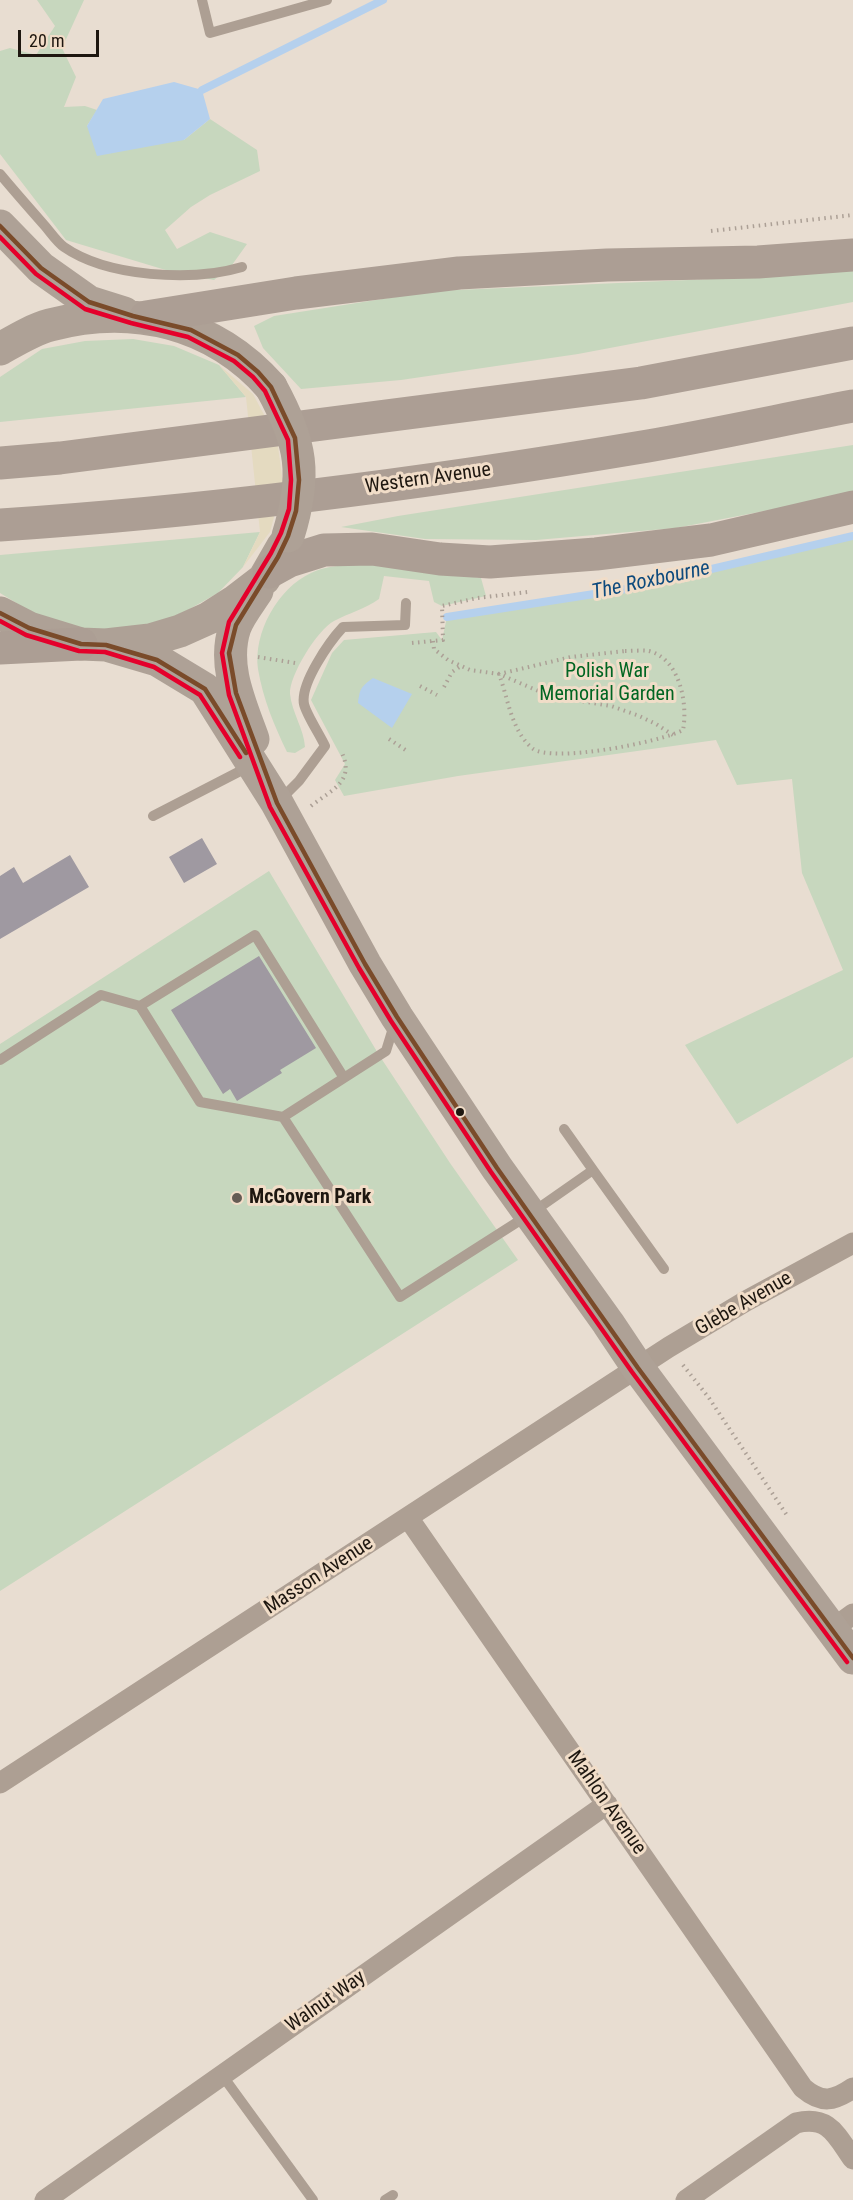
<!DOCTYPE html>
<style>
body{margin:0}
#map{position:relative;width:853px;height:2200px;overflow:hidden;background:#e8ddd1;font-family:"Roboto Condensed",sans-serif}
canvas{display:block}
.scale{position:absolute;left:18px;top:30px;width:81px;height:27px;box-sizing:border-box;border:3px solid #1e1710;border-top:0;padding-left:8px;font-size:18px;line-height:21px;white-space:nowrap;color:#1e1710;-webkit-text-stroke:4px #f1ddc8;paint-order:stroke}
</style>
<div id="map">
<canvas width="853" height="2200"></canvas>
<div class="scale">20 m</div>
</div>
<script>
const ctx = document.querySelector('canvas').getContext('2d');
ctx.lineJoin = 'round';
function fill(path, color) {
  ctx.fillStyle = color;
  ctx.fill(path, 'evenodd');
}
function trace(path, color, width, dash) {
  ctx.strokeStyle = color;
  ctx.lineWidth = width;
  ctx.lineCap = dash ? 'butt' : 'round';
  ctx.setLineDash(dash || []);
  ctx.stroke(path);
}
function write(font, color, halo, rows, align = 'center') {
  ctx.font = font + ' "Roboto Condensed",sans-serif';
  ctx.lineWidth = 6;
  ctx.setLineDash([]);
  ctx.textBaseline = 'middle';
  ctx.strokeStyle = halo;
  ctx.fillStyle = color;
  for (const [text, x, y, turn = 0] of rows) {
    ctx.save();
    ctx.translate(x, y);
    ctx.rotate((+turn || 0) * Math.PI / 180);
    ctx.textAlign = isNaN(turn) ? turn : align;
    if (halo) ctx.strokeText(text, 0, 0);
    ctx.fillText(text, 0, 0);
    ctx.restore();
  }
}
const green = new Path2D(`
 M37,0H84L62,48L76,77L64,107L85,106L97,110L87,126L184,140L210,119L257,150L260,171L210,195L191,207L165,230L177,249L210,232L247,244L232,265L214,280L169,271L66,240L0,154V51L10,48L36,55L55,26Z
 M853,269V302L578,354L401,380L301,389L263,348L254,326L274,316L433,291L781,276Z
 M133,339L174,346L219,365L246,397L0,422V377L42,349L85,341Z
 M853,445V491L827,499L676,528L536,540L425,539L341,527L398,516Z
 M260,532L243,567L218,593L186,611L156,624L76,632L33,613L0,593V555Z
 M853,536V1057L737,1124L685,1045L843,970L802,873L792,779L737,785L716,740L458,776L344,796L335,780L345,764L311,700L332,653L344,640L436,632L442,640L447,617L626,589Z
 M351,564H377L481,578L486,596L442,606L434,602L429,581L384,576L379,599C365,609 349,613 334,621C317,630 289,676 290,694C292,713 304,729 305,747L295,753L287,752C274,725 263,699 258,669C253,633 278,588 311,573C323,567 337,566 351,564Z
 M269,871L379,1055L450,1163L518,1260L0,1591V1044Z`);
const sand = new Path2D(`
 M219,365L253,394L277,439L283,483L270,532L243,567L260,532L246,397Z`);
const water = new Path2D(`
 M174,82L202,90L210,119L184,140L97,156L87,126L103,99Z
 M373,678L412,694L392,728L358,703C360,688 361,687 373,678Z`);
const stream = new Path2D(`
 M202,90L383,0
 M447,617L626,589L853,536`);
const building = new Path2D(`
 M202,838L217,864L184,883L169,857Z
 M70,855L89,887L0,939V876L14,867L23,883Z
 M259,956L316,1048L280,1070L282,1073L237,1101L230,1089L223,1094L171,1010Z`);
const path = new Path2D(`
 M711,231L853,215
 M433,641L434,649L448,660L470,670L499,674L550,696L611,706L637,715L656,724L673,735
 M412,643L443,640L442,606L477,598L528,592
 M625,651C633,651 642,650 649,651C680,659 688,704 683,730C661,742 550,764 532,748C511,730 508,698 499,674L571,657Z
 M258,657L295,663
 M420,686L437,695
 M444,687L452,672L461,666
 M389,739L407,751
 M311,806C331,790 355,782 342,753
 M683,1365L709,1398L788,1517`);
const service = new Path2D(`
 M202,0L210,33L327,0
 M0,174C15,192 30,209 45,226C51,233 57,242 64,247C107,277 192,282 242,267
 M280,800L299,781L325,746C320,735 306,714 304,704C300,684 329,642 343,627L405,625L406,603
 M153,816L250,766
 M394,1025L386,1051L283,1117L400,1297L530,1214L593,1170L664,1269
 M0,1060L101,995L140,1006
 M283,1117L200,1102L140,1006L255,935L344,1078
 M564,1129L593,1170
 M222,2075L313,2200
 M385,2200L393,2195`);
const minor = new Path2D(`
 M409,1519L803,2088C822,2104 834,2101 853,2088
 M831,1630L853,1614
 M0,1783L669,1347L746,1301L853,1243
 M45,2200L607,1804
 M686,2200L796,2123C829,2115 836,2135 853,2159`);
const primary = new Path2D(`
 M0,226L41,268L89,302L124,313
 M0,349C16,340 32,330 50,325C132,303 214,322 271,387
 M0,613L29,628L81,644L106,645L150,640L180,631L209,618L234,602L264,579L283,546
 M106,645L157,660L205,689L277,803L365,964L397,1017L497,1168L608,1323L638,1368L853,1658
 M253,739C240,703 222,665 235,627C240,614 250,602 257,591`);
const trunk = new Path2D(`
 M146,317L296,293L459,273L607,265L758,262L853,255
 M0,463L60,458L641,383L853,343
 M0,525C217,511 434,482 648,446C717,434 785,419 853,406
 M269,572L289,561L324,550L372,549L440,559L490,562L596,554L711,540L853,507
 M0,648L81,644`);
const primaryBridge = new Path2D(`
 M271,387C302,443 307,475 288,536`);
const bus1 = new Path2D(`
 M0,226L41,268L89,302L133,316L191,330L238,355L258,372L271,387L295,438L299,480L296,511L288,536L278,557L236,625L229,653L236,693L277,803L365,964L397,1017L497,1168L638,1368L853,1658
 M0,613L29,628L81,644L106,645L157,660L205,689L246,753`);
const bus2 = new Path2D(`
 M0,237L36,274L85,309L131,323L188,337L234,361L253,377L265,391L288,440L291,480L289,509L281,533L271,553L229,622L222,653L229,695L270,807L359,968L391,1021L491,1172L632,1372L847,1662
 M0,621L26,635L79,651L105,652L154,667L200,695L240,757`);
const markers = [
 [460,1112,5,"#1e1710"],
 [237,1198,6,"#655c54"]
];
const streetNames = [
 ["Western Avenue",428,479,-8],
 ["Glebe Avenue",744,1304,-30],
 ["Masson Avenue",319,1576,-33],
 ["Mahlon Avenue",606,1803,55],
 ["Walnut Way",326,2002,-35]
];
const parkNames = [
 ["Polish War",607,672],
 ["Memorial Garden",607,695]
];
const poiNames = [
 ["McGovern Park",249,1198]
];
const waterNames = [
 ["The Roxbourne",651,581,-12]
];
fill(green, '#c7d7be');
fill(sand, '#e4dac0');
fill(water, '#b5d0ed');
trace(stream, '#b5d0ed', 8);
fill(building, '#9f99a1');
trace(path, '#aca096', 4, [1.5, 4.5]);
trace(service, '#ad9f93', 10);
trace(minor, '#ad9f93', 21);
trace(primary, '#aea196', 33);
trace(trunk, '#ac9e94', 33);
trace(primaryBridge, '#aea196', 33);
trace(bus1, '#7a4b2a', 4.5);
trace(bus2, '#e4002b', 4.5);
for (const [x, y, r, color] of markers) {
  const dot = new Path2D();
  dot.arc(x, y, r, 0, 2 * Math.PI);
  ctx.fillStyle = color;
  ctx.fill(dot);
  trace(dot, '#f1ddc8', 2);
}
write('20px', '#1e1710', '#f1ddc8', streetNames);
write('20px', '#016522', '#f1ddc8', parkNames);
write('bold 20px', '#1e1710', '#f1ddc8', poiNames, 'left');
write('italic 21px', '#0e4a7d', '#f1ddc8', waterNames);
</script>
